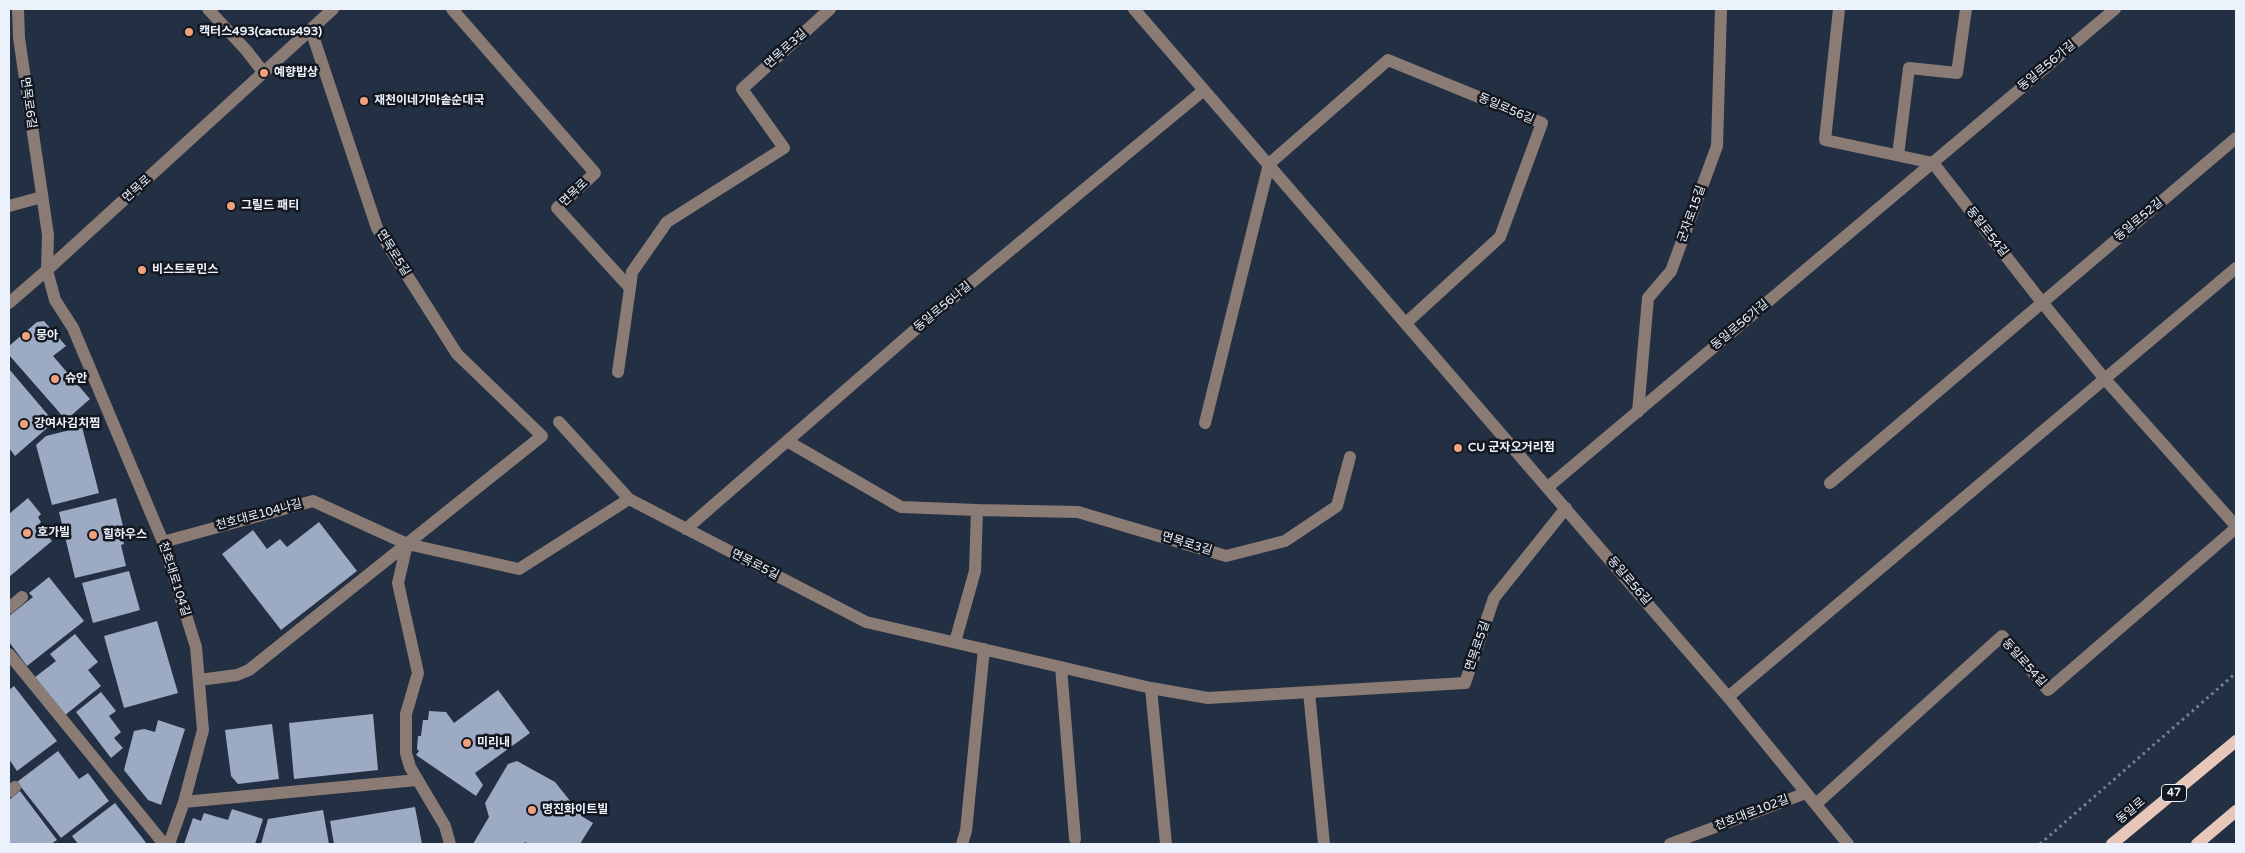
<!DOCTYPE html>
<meta charset="utf-8">
<style>
body{margin:0}
#map{position:relative;width:2245px;height:853px;overflow:hidden;background:#232f42;font-family:"Varela Round",sans-serif}
canvas{display:block}
.frame{position:absolute;inset:0;border:10px solid #ecf2fc;pointer-events:none}
</style>
<div id="map">
<canvas width="2245" height="853"></canvas>
<div class="frame"></div>
</div>
<script>
const ctx = document.querySelector('canvas').getContext('2d');
ctx.lineJoin = 'round';
function fill(path, color) {
  ctx.fillStyle = color;
  ctx.fill(path, 'evenodd');
}
function trace(path, color, width, dash) {
  ctx.strokeStyle = color;
  ctx.lineWidth = width;
  ctx.lineCap = dash ? 'butt' : 'round';
  ctx.setLineDash(dash || []);
  ctx.stroke(path);
}
function write(font, color, halo, rows, align = 'center') {
  ctx.font = font + ' "Varela Round","Noto Sans KR",sans-serif';
  ctx.lineWidth = 5;
  ctx.setLineDash([]);
  ctx.textBaseline = 'middle';
  ctx.strokeStyle = halo;
  ctx.fillStyle = color;
  for (const [text, x, y, turn = 0] of rows) {
    ctx.save();
    ctx.translate(x, y);
    ctx.rotate((+turn || 0) * Math.PI / 180);
    ctx.textAlign = isNaN(turn) ? turn : align;
    if (halo) ctx.strokeText(text, 0, 0);
    ctx.fillText(text, 0, 0);
    ctx.restore();
  }
}
const building = new Path2D(`
 M44,321L66,346L53,356L90,399L66,420L9,355V346L37,322Z
 M9,369L54,422L15,456L9,448Z
 M82,427L99,493L52,505L36,445L46,436Z
 M28,498L41,514L38,517L41,522L38,525L52,541L9,577V514Z
 M116,498L123,526L120,527L124,544L121,545L126,566L75,578L59,512Z
 M319,522L357,571L281,630L222,554L253,530L267,549L280,539L287,547Z
 M129,571L140,610L93,623L82,583Z
 M49,577L84,621L27,666L9,642V616L33,597L29,593Z
 M157,621L178,693L124,708L104,636Z
 M75,634L98,662L88,670L101,686L64,716L34,678L56,661L50,654Z
 M14,686L57,741L17,771L9,759V690Z
 M498,690L530,733L475,773L483,785L476,796L416,755L419,751L417,749L418,736H421L423,720H428L429,711L446,712L454,723Z
 M101,692L116,711L109,716L121,732L114,738L123,748L111,758L76,712Z
 M373,714L378,770L294,779L289,723Z
 M158,720L185,729L161,805L148,800L124,770L134,731L144,729L155,732Z
 M272,724L279,779L238,784L231,776L225,730Z
 M58,751L79,779L88,773L109,801L61,838L17,782Z
 M517,761L555,782L583,817L593,823L580,844H529L525,842L524,844H473L489,817L485,803L508,764Z
 M20,791L57,840L51,844H9V800Z
 M115,803L147,844H78L72,836Z
 M415,807L422,844H334L330,821Z
 M232,809L263,819L255,844H184L193,818L201,821L204,813L228,820Z
 M323,810L329,844H261L268,819Z`);
const path = new Path2D(`
 M2040,844L2236,673`);
const minor = new Path2D(`
 M18,9L19,38L48,235L47,270L55,300L73,328L163,542L196,647L203,730L184,802L169,844
 M208,9L246,50L264,73
 M452,9L595,173L557,208L630,288L618,372
 M1134,9L1728,697L1848,844
 M1839,9L1825,140L1933,163L2041,301L2104,378L2236,526
 M1898,155L1909,68L1957,73L1966,9
 M9,206L42,197
 M630,288L632,272L667,222L784,148L742,89L830,9
 M9,303L47,270L333,9
 M1638,412L1648,298L1671,271L1717,146L1721,9
 M559,422L629,499L866,622L1151,688L1208,698L1465,683L1494,598L1566,508
 M1205,423L1269,164L1388,60L1542,123L1500,237L1406,323
 M787,441L901,507L977,510
 M1830,483L2236,138
 M1548,487L2115,9
 M686,529L924,322L1204,90
 M163,542L313,501L407,544L519,569L629,499
 M407,544L398,583L418,673L406,714V753L410,767L445,826L450,844
 M9,608L22,597
 M955,642L975,571L977,510L1078,512L1226,556L1285,541L1337,506L1350,457
 M9,654L164,844
 M1061,667L1075,839
 M199,680L237,675L249,670L542,436L457,354L377,228L311,30
 M1151,688L1166,844
 M1309,692L1324,844
 M1728,697L2236,268
 M9,792L15,787
 M184,802L417,780
 M1816,804L2002,636L2048,690L2236,528
 M962,844L966,831L984,649
 M1670,844L1806,793`);
const major = new Path2D(`
 M2112,844L2236,741
 M2197,844L2236,811`);
const markers = [
 [189,32,5,"#f1a17d"],
 [264,73,5,"#f1a17d"],
 [364,101,5,"#f1a17d"],
 [231,206,5,"#f1a17d"],
 [142,270,5,"#f1a17d"],
 [26,336,5,"#f1a17d"],
 [55,379,5,"#f1a17d"],
 [24,424,5,"#f1a17d"],
 [1458,448,5,"#f1a17d"],
 [27,533,5,"#f1a17d"],
 [93,535,5,"#f1a17d"],
 [467,743,5,"#f1a17d"],
 [532,810,5,"#f1a17d"]
];
const shields = [
 [2174,793,25]
];
const shieldNames = [
 ["47",2174,793]
];
const poiNames = [
 ["캑터스493(cactus493)",199,32],
 ["예향밥상",274,73],
 ["재천이네가마솥순대국",374,101],
 ["그릴드 패티",241,206],
 ["비스트로민스",152,270],
 ["뭉아",36,336],
 ["슈안",65,379],
 ["강여사김치찜",34,424],
 ["CU 군자오거리점",1468,448],
 ["호가빌",37,533],
 ["힐하우스",103,535],
 ["미리내",477,743],
 ["명진화이트빌",542,810]
];
const streetNames = [
 ["면목로3길",786,49,-42],
 ["동일로56가길",2047,66,-40],
 ["면목로6길",28,103,82],
 ["동일로56길",1506,109,23],
 ["면목로",137,189,-42],
 ["면목로",574,193,-44],
 ["군자로15길",1692,214,-70],
 ["동일로52길",2139,220,-40],
 ["동일로54길",1987,232,52],
 ["면목로5길",393,253,58],
 ["동일로56나길",943,307,-40],
 ["동일로56가길",1740,325,-40],
 ["천호대로104나길",259,515,-15],
 ["면목로3길",1187,544,17],
 ["면목로5길",755,565,27],
 ["천호대로104길",174,579,72],
 ["동일로56길",1629,581,49],
 ["면목로5길",1478,646,-71],
 ["동일로54길",2024,663,48],
 ["동일로",2131,811,-40],
 ["천호대로102길",1752,813,-21]
];
fill(building, '#9cabc3');
trace(path, '#798291', 3, [2.5, 4]);
trace(minor, '#8a7b74', 12);
trace(major, '#e7c7b9', 12);
for (const [x, y, r, color] of markers) {
  const dot = new Path2D();
  dot.arc(x, y, r, 0, 2 * Math.PI);
  ctx.fillStyle = color;
  ctx.fill(dot);
  trace(dot, '#121720', 2);
}
for (const [x, y, w] of shields) {
  const box = new Path2D();
  box.roundRect(x - w / 2, y - 8.5, w, 17, 4);
  ctx.fillStyle = '#121720';
  ctx.fill(box);
  trace(box, '#ecf2fc', 1);
}
write('bold 11px', '#ecf2fc', null, shieldNames);
write('bold 12px', '#ecf2fc', '#121720', poiNames, 'left');
write('12px', '#ecf2fc', '#121720', streetNames);
</script>
